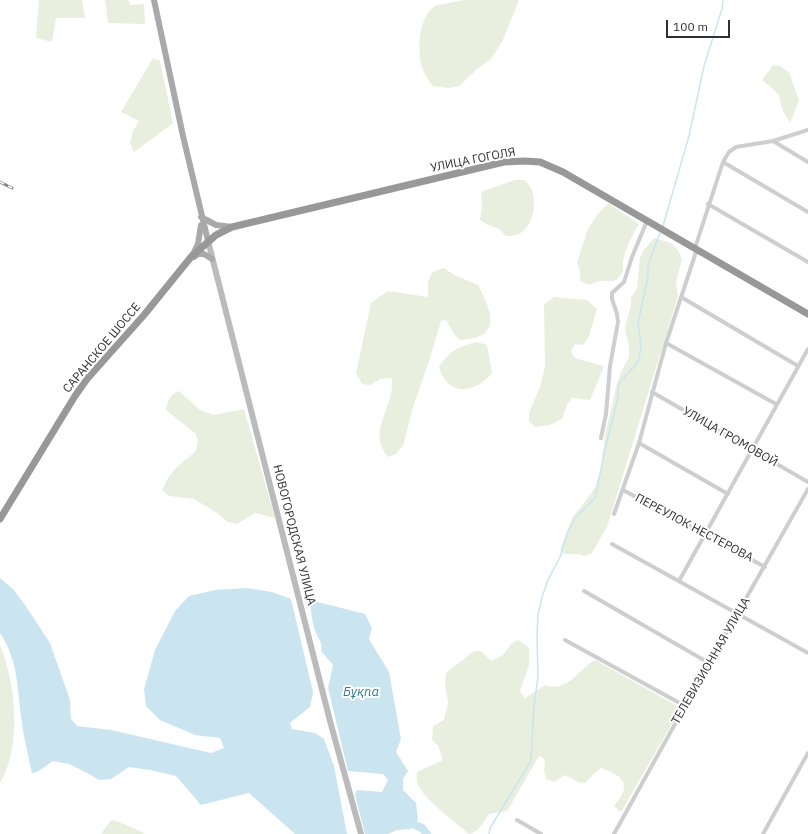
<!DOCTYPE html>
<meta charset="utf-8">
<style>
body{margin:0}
#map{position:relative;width:808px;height:834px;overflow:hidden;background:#fff;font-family:"IBM Plex Sans",sans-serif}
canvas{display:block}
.scale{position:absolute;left:666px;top:20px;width:64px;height:18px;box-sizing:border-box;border:2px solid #313131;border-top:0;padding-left:5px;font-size:12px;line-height:14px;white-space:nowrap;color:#313131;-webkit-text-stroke:3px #fff;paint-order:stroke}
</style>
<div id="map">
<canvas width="808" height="834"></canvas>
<div class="scale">100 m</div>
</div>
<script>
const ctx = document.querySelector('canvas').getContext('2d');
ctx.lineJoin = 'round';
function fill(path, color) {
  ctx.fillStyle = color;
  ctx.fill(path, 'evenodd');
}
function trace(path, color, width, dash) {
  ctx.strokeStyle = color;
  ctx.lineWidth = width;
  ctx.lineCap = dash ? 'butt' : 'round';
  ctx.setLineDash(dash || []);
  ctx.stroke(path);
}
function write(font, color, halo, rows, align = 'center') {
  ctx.font = font + ' "IBM Plex Sans",sans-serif';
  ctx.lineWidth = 4;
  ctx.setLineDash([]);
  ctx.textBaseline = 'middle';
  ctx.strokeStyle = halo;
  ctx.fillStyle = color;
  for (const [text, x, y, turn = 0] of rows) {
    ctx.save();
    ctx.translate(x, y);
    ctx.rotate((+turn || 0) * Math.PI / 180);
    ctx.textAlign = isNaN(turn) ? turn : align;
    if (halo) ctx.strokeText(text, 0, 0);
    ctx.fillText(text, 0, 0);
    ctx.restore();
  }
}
const green = new Path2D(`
 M39,0H82L85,18H56L52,42L36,38Z
 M105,0H128L131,5L144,4L145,24L108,23Z
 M465,0H519L502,42L491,59L477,69L459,86L449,88L433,86C428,80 423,72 421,64C418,46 418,18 435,6C437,5 460,1 465,0Z
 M153,58L160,61L173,123L134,152L130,143L133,131L139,121L121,112Z
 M773,65L780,66L789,72L799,101L790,123L782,109L779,96L773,89L762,80Z
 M515,180H525C527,183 529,185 531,188C538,202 533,232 515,235C512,236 509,236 506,236L498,228L490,226L480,220L482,206L481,192Z
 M608,203L639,224C632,235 626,248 623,261C623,264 623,267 623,270C622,274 619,278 616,280C610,283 606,280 601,281C590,283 592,287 580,281V270L577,263L588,229L598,214Z
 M654,238L671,243L678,250L682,259L676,282L678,296L607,527L592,553L584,556L578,554H564L560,550L572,518L591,494L596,485L601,468L605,435L617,384L621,372L629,357V345L626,335L625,327L631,305V298L637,288L640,258L643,251Z
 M444,268L454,275L478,285C492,312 503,338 460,340L454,334L446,320L441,321L429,361L413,407L403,446L396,454L388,457C370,436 386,416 391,394C392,389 392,383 392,378L380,379L370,385L362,384L356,373L371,303L388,291L428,297V282L432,272Z
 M554,297L587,300L597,309L589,336L583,345L575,344L571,351L573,356L578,359L604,366L590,400L572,398L567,405L562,419L550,425L535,427L529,421V413L540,387L545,367L544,305Z
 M477,342L487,345L492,373C475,394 447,397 439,367C449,351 458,347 477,342Z
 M179,391L200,410L214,415L244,409L275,518L255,513L237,524L228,522L217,513L194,499L169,496L162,490L168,478L176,468L196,451L198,440L195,433L166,410C168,400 169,395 179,391Z
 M518,640L529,648V665L520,691L525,698L545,685C569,693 578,669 595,660L681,708L621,812L614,806C617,802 621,797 623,792C629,779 611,771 601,768L596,772L585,783L578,782L565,775L554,782L546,779L544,770L545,759L539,756L507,811L489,814C484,821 479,833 469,834C456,823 421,797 417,782C416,779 417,775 417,772L443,760L438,746L432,739L433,726L444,720L448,703L445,683L446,673L474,651H481L491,661L503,655L511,644Z
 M0,645C16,684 22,747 0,783Z
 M111,820C116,820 141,831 145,834H101Z`);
const water = new Path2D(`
 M0,578L14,590L27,608L50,643L70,700L71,719L77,726L111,730L211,753L224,748L220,738L195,735L160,720L146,706L144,689L155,650L175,611L189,596L215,590L247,588L272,592L291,599L313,692L310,707L290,723L292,729L315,733L324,739L334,766L347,834H295L249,793L201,805L176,776L150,770L129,767L111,779L99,780L89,774L69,764L53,761L37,772L32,773C28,754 23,735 21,716C17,686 18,660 0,633Z
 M310,600L365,614L372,628L369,639L389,672L401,739L396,752L408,771L403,779V790L416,803L418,819L415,825L410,829L397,830L388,834H365L355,795L357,790L382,792L388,780L383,774L348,771L328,688L333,665L321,651C323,643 319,640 316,633C312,623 311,611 310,600Z`);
const stream = new Path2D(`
 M663,226L689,136L704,66L722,9L723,0
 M489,834L490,828L531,761L534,705L538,677L537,634L538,615L542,597L548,580L560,557L568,531L576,517L595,498L606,445L618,397V385L626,375L634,367L639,359L641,346L638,323L648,277V265L660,233`);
const river = new Path2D(`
 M415,825L422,828L427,834`);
const street = new Path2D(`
 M773,141L808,162
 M723,162L808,212
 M708,204L808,262
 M695,248L723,162L729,152L736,147L773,141L808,130
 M681,297L798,366
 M666,343L776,404
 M652,392L808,482
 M601,438L606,414L610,366L618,322L617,314L612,299V293L624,282L632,257L647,221
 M639,443L728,494
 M623,490L765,567
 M614,514L639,443L666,343L697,249
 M612,544L808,653
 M679,581L808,349
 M584,591L709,663
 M565,640L685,706
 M517,820L541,834
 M614,834L685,706L808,489
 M763,834L808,753`);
const secondary = new Path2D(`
 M208,241L330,721L361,834`);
const primary = new Path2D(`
 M154,0L183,136L208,241
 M201,217L216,225L232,227
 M193,254L198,244L201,225
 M194,257L198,254H204L212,259`);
const highway = new Path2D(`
 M0,519L75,396L87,379L144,315L191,257L216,235L232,227L504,162L525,161L540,162L563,172L808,314`);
const rail = new Path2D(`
 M0,182L12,188`);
const streetNames = [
 ["УЛИЦА ГОГОЛЯ",473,160,-11],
 ["САРАНСКОЕ ШОССЕ",102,348,-50],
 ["УЛИЦА ГРОМОВОЙ",730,437,30],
 ["ПЕРЕУЛОК НЕСТЕРОВА",694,528,28],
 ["НОВОГОРОДСКАЯ УЛИЦА",294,535,76],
 ["ТЕЛЕВИЗИОННАЯ УЛИЦА",711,661,-60]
];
const waterNames = [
 ["Бұқпа",361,692]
];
fill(green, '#e9efdf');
fill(water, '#cae5f0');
trace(stream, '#cae5f0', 1.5);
trace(river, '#cae5f0', 8);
trace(street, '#cecece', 4);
trace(secondary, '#bbb', 6);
trace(primary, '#a9a9a9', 6);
trace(highway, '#989898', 7);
trace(rail, '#868686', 3);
trace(rail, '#fff', 1.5, [4.5]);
write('12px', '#313131', '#fff', streetNames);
write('italic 13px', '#357a94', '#fff', waterNames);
</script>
